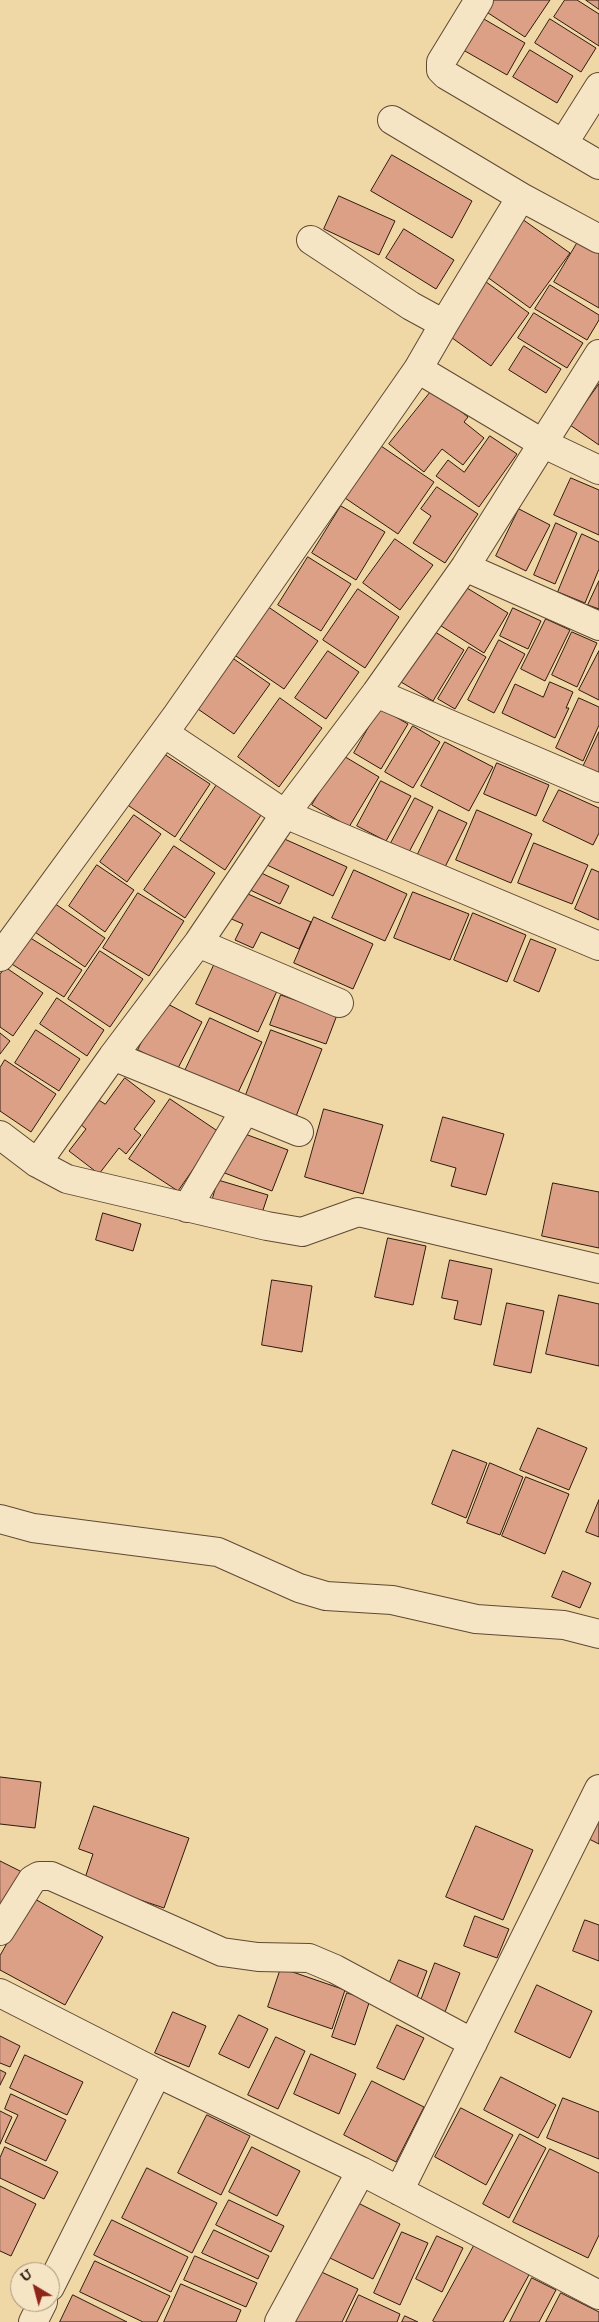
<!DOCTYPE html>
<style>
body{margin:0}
#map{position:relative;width:599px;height:2322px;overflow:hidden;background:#f0d7a6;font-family:"IM FELL DW Pica",serif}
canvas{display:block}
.north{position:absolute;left:10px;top:2262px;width:50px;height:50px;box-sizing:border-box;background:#f5e5c5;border:1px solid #a6947c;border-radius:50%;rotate:323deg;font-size:14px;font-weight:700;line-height:20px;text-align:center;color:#2f1a0e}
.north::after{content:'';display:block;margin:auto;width:18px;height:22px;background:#8f2418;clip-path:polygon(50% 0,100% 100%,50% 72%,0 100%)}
</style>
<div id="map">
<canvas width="599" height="2322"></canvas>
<div class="north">U</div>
</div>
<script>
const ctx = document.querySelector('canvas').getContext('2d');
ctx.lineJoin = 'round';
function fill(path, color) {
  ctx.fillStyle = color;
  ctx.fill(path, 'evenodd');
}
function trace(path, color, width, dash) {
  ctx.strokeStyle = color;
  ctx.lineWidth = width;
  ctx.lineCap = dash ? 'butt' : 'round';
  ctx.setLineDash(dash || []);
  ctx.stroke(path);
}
const building = new Path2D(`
 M488,0H550L525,37L482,9Z
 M565,0H577L599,14V46L554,17Z
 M586,0H599V9Z
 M477,15L525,43L507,75L458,47Z
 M550,19L596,48L581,72L535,43Z
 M530,50L573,76L557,103L513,77Z
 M392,155L472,201L452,238L371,191Z
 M339,196L395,221L379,255L324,229Z
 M522,219L570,253L530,308L483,274Z
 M404,229L454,260L436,289L386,258Z
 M582,235L599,245V308L554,282Z
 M482,279L529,313L491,366L444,332Z
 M550,285L599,315V320L587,340L535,309Z
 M534,313L583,343L567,368L518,338Z
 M524,346L561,369L546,393L509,370Z
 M599,384V445L570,425Z
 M433,389L468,417L464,422L484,438L463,465L442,449L424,472L389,444Z
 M490,436L517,454L479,507L436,476L448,460L464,472Z
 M381,446L434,482L398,534L345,498Z
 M571,478L599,490V535L554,515Z
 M437,487L478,514L445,563L413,543L431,516L421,509Z
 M341,506L385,532L356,580L312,553Z
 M519,509L550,525L526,571L496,556Z
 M556,523L577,533L555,584L534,575Z
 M582,534L599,542V569L585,603L558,592Z
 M395,539L433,565L400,610L363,583Z
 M308,557L351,584L321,631L278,605Z
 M599,581V609L588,605Z
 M462,585L508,613L484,653L438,624Z
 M358,589L399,617L365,668L323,640Z
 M264,604L318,641L284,689L230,652Z
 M513,608L541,621L528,649L500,636Z
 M546,619L570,630L545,681L521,669Z
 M432,630L464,650L433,701L401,682Z
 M572,632L597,643L577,687L552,675Z
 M499,640L525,654L494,713L468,700Z
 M469,647L486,657L455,709L438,699Z
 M328,651L359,672L326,719L295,698Z
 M599,651V700L579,690Z
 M231,657L270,684L234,734L195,707Z
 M550,682L573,692L566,708H569L555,738L502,713L515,684L543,697Z
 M280,698L322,728L279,787L238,757Z
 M579,698L599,707V725L583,761L556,748Z
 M380,708L408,724L381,769L354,753Z
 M413,726L440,742L413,788L385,772Z
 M599,732V774L583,767Z
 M445,742L493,767L469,811L421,786Z
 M161,752L210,784L175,837L126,804Z
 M342,755L379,777L349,827L312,805Z
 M497,763L549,785L536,816L484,794Z
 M381,781L411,796L386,841L357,826Z
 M218,783L263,812L225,870L180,840Z
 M559,790L599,808V833L593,845L543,821Z
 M415,798L433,807L409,852L391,843Z
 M439,810L467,823L444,869L417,856Z
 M477,810L532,834L511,883L456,860Z
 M134,815L161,834L127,882L100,862Z
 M280,837L347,867L333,896L267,865Z
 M534,843L588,865L572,904L518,883Z
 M174,846L215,873L185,918L144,890Z
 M97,865L134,890L105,932L69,906Z
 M592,869L599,872V920L575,909Z
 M354,870L407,894L385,941L332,918Z
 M257,871L289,886L280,904L248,889Z
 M239,890L311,922L299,949L261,932L253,948L235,940L243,924L227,917Z
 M413,892L469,914L450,960L394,938Z
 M138,893L184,921L149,976L103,948Z
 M51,901L105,938L85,967L32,930Z
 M473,913L526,935L507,982L454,960Z
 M314,917L373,944L353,989L294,963Z
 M24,934L82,970L64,997L7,961Z
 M531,939L556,949L539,992L514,981Z
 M100,951L143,979L110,1027L68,999Z
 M215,963L277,991L258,1032L196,1004Z
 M5,967L43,993L13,1036L0,1027V975Z
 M281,995L337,1015L326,1044L270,1025Z
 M57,998L104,1030L87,1056L40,1024Z
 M162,1001L202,1022L177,1070L138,1050Z
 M210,1018L262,1042L235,1099L183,1075Z
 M36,1030L80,1059L59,1091L15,1063Z
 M271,1030L322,1049L295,1119L244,1100Z
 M0,1033L10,1041L0,1054Z
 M5,1060L56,1094L31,1132L0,1111V1068Z
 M125,1078L155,1101L134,1129L141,1135L126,1154L119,1148L99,1174L69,1151L86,1129L79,1123L97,1099L105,1104Z
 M170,1099L219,1132L178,1191L129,1159Z
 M324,1109L383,1125L363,1194L305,1177Z
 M443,1117L504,1134L486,1195L451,1186L456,1168L431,1161Z
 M237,1131L288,1150L272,1191L222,1172Z
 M218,1180L268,1195L260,1219L211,1205Z
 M553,1183L599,1192V1248L542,1236Z
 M103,1213L141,1224L133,1251L96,1240Z
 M388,1238L426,1246L413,1305L375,1297Z
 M450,1260L492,1269L481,1325L454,1319L458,1301L442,1298Z
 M272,1280L312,1286L302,1352L262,1345Z
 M559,1295L599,1304V1366L546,1354Z
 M507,1303L544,1311L531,1373L494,1365Z
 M538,1428L587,1448L569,1490L520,1470Z
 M453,1450L487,1463L466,1518L432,1504Z
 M490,1463L523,1477L500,1535L467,1523Z
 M526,1477L569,1494L545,1554L502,1536Z
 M599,1500V1537L586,1532Z
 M563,1571L591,1583L580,1608L552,1597Z
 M0,1777L41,1782L35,1828L0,1824Z
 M94,1806L189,1838L164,1908L84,1881L93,1854L79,1849Z
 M599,1818V1844L589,1839Z
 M476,1826L533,1850L503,1920L446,1897Z
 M0,1861L26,1874L0,1912Z
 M33,1898L103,1937L65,2005L0,1970V1956Z
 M475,1916L509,1929L497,1958L464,1946Z
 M585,1920L599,1925V1961L573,1951Z
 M399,1960L427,1971L416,2000L387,1989Z
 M435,1963L460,1973L445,2012L420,2003Z
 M281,1968L345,1990L332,2029L268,2007Z
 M537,1985L592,2011L570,2058L515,2032Z
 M347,1993L370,2000L355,2045L332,2037Z
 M173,2012L206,2026L189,2067L155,2053Z
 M239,2015L268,2029L249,2068L219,2054Z
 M397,2025L424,2038L404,2080L377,2068Z
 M0,2036L20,2046L10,2067L0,2063Z
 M276,2037L305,2051L278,2109L248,2095Z
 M311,2054L356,2074L339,2114L294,2094Z
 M25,2055L83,2082L67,2115L10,2088Z
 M0,2070L6,2073L0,2085Z
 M501,2077L556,2105L538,2138L484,2110Z
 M372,2081L424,2107L396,2162L344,2135Z
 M11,2094L66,2120L46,2161L5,2142L18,2115L5,2109Z
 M563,2098L599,2112V2159L547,2138Z
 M461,2108L513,2135L486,2185L435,2157Z
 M0,2111L12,2117L0,2144Z
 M207,2115L250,2136L221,2195L178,2173Z
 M520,2134L546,2148L509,2218L483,2204Z
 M5,2147L58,2172L44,2199L0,2178V2158Z
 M252,2147L300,2171L277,2216L229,2192Z
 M550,2149L599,2173V2235L588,2258L513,2222Z
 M147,2168L217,2203L192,2253L122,2218Z
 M0,2186L36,2204L11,2256L0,2251Z
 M229,2200L284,2226L271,2252L216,2225Z
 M358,2203L400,2224L373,2279L330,2258Z
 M112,2220L188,2257L171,2292L94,2255Z
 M214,2230L269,2256L258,2279L202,2253Z
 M402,2232L428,2243L400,2305L374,2293Z
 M437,2236L463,2248L442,2292L416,2279Z
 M475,2244L530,2273L503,2322H435L433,2321Z
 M195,2256L257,2283L246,2307L184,2280Z
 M95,2261L170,2296L157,2322H143L80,2292Z
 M315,2269L358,2289L342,2322H289Z
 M532,2278L556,2290L539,2322H510Z
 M181,2284L241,2310L236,2322H164Z
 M561,2293L599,2312V2322H546Z
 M73,2295L127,2322H60Z
 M359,2295L400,2314L397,2322H346Z
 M405,2316L418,2322H402Z`);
const minor = new Path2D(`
 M479,0L441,62V70L446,75L599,165
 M392,120L521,197L599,239
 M563,144L599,87
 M444,324L521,197
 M418,369L542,443L599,470
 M465,567L599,626
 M376,693L599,788
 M164,733L285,814L599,946
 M198,943L339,1003
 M0,957L177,715L418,369L444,324L411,306L311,240
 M113,1056L299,1132
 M0,1135L37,1163L67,1179L267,1226L302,1232L358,1212L599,1269
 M37,1163L113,1056L198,943L285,814L376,693L465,567L599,354
 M187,1208L245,1110
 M0,1519L33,1528L218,1552L299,1588L326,1596L392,1600L476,1619L564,1625L599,1634
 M0,1931L32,1880L39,1876H51L222,1952L258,1957L309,1958L335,1969L473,2043
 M0,1993L157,2073L361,2171L599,2295
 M399,2191L599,1789
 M50,2287L157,2073
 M33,2322L43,2302
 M279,2322L361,2171`);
fill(building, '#dca087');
trace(building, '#2f1a0e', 1);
trace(minor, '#5f4934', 30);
trace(minor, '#f5e5c5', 28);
</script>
